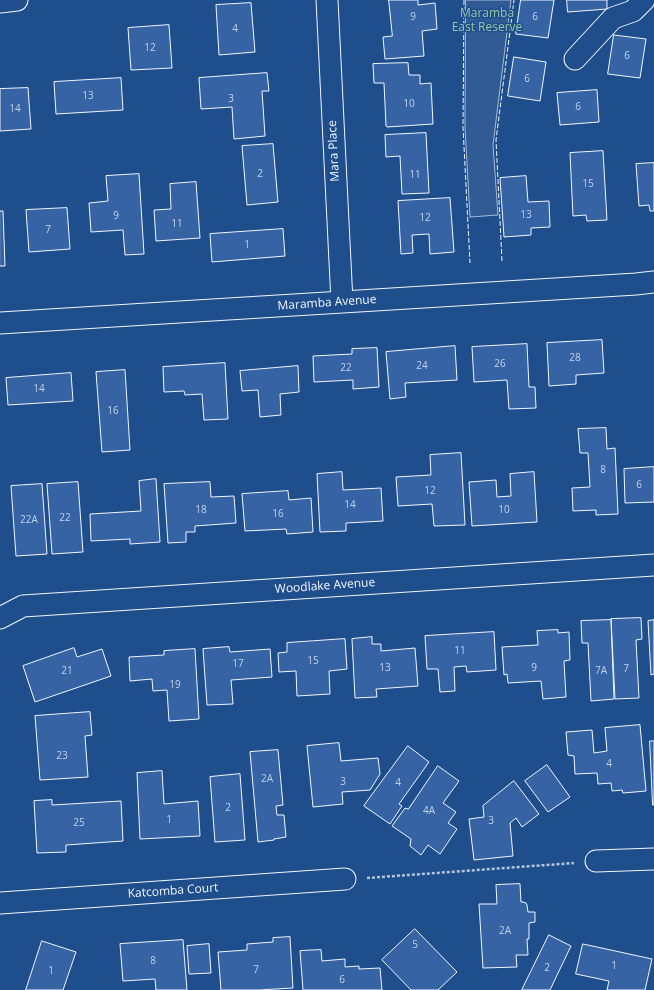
<!DOCTYPE html>
<style>
body{margin:0}
canvas{display:block;background:#1f4e8c}
</style>
<canvas width="654" height="990"></canvas>
<script>
const ctx = document.querySelector('canvas').getContext('2d');
ctx.lineJoin = 'round';
function fill(path, color) {
  ctx.fillStyle = color;
  ctx.fill(path, 'evenodd');
}
function trace(path, color, width, dash) {
  ctx.strokeStyle = color;
  ctx.lineWidth = width;
  ctx.lineCap = dash ? 'butt' : 'round';
  ctx.setLineDash(dash || []);
  ctx.stroke(path);
}
function write(font, color, halo, rows, align = 'center') {
  ctx.font = font + ' "Open Sans",sans-serif';
  ctx.lineWidth = 3;
  ctx.setLineDash([]);
  ctx.textBaseline = 'middle';
  ctx.strokeStyle = halo;
  ctx.fillStyle = color;
  for (const [text, x, y, turn = 0] of rows) {
    ctx.save();
    ctx.translate(x, y);
    ctx.rotate((+turn || 0) * Math.PI / 180);
    ctx.textAlign = isNaN(turn) ? turn : align;
    if (halo) ctx.strokeText(text, 0, 0);
    ctx.fillText(text, 0, 0);
    ctx.restore();
  }
}
const built = new Path2D(`
 M466,0H511L493,145L498,215L470,217L465,127Z`);
const building = new Path2D(`
 M389,0H418V5L435,3L437,29L422,31L424,56L385,59L383,37L392,36Z
 M521,0H554L548,38L516,34Z
 M567,0H607V9L568,12Z
 M251,3L255,52L219,55L216,5Z
 M169,25L172,68L131,70L128,28Z
 M614,35L646,39L640,78L608,74Z
 M514,57L546,62L540,101L508,96Z
 M408,63L409,75H420V84L431,83L433,124L387,127L386,126L384,83H374L373,64Z
 M267,73L269,91H262L265,136L234,139L232,107L201,109L199,78Z
 M121,78L123,110L56,114L54,82Z
 M28,88L31,129L0,131V89Z
 M597,90L599,122L560,125L557,93Z
 M426,133L429,193L402,194L400,156L386,157L385,135Z
 M273,144L278,202L247,205L242,146Z
 M603,151L607,220L587,221L586,215L573,216L570,153Z
 M654,163V211H650L649,205L639,206L636,164Z
 M139,174L144,254L125,255L123,230L91,232L89,203L108,201L106,176Z
 M526,176L528,202L549,201L550,227L531,228V235L504,237L500,178Z
 M196,182L200,238L156,241L154,210L171,209L170,184Z
 M450,198L454,252L430,254L429,234L412,235L413,253L401,254L398,201Z
 M67,208L70,249L29,252L26,210Z
 M0,211H3L5,266H0Z
 M283,229L285,256L212,262L210,234Z
 M602,340L604,373L576,375V384L549,386L547,343Z
 M527,344L529,387H535L536,408L509,409L507,380L474,382L472,347Z
 M455,346L457,380L405,383L406,397L390,399L386,352Z
 M377,348L379,387L353,389V380L314,382L313,356L352,354V349Z
 M225,363L228,419L204,420L202,394L185,395L184,391L164,392L163,367Z
 M298,366L299,392L280,394L281,415L260,417L258,390L242,391L240,371Z
 M125,370L130,450L102,452L96,372Z
 M71,373L73,401L8,405L6,378Z
 M606,428L607,449L615,448L618,514L596,515V510L573,511L572,488L590,487L588,453H580L578,429Z
 M461,453L465,525L434,526L432,504L398,506L396,477L431,475L430,455Z
 M654,467V502L625,503L624,469Z
 M342,472L343,490L381,488L383,521L346,523V531L320,532L317,474Z
 M534,472L537,522L472,526L469,482L496,480L497,497L511,496L510,474Z
 M156,479L160,542L130,544V539L91,541L90,514L141,511L139,481Z
 M78,482L83,552L52,554L47,484Z
 M210,482L211,497L234,496L236,523L195,526V532H186V542L168,543L164,484Z
 M42,484L47,554L16,556L11,486Z
 M288,491L289,500L311,498L313,532L287,534L286,529L245,531L242,494Z
 M641,618L642,639L636,640L639,698L615,699L611,619Z
 M611,620L614,699L591,701L588,643H582L581,621Z
 M654,620V674L651,675L648,621Z
 M558,630V633L569,632L570,660L564,661L566,697L543,699L541,681L508,683L507,674L504,675L502,647L538,645L537,631Z
 M494,632L496,670L467,672L466,666L454,667L455,691L440,692L438,669H427L425,636Z
 M372,637V644H381V651L415,648L418,686L376,689L377,697L355,698L352,639Z
 M345,639L347,669L329,671L330,694L297,696L296,671L279,672L278,653L287,652V643Z
 M229,647L230,652L270,649L272,677L231,680L233,704L207,705L203,649Z
 M74,648L77,657L102,649L111,676L35,702L23,666Z
 M195,649L199,719L169,721L167,690L153,691L152,679L130,681L129,657L164,655V651Z
 M90,712L92,735L85,736L88,777L40,780L35,716Z
 M640,725L646,791L623,793L622,790L612,791L611,783L598,784L597,773L575,774L574,756L568,755L566,732L592,730L594,753L607,751L605,728Z
 M650,741H654V805H653Z
 M339,743L341,761L378,758L380,774L370,790L342,792L343,804L313,807L307,746Z
 M408,746L429,762L399,804L402,806L390,824L364,806Z
 M278,750L283,805L276,806L277,815H284L286,837L274,839V840L258,842L250,752Z
 M547,765L570,797L548,812L525,781Z
 M438,766L459,781L443,803L456,812L448,823L457,829L440,854L428,845L421,855L410,846L411,839L392,826L405,808L408,809Z
 M162,771L164,804L198,801L200,836L140,839L137,773Z
 M240,774L245,840L215,842L210,777Z
 M514,781L539,814L522,827L516,818L510,823L513,856L474,860L469,819L484,817L483,806Z
 M52,800V805L121,801L123,841L66,845V852L37,853L34,801Z
 M520,884L521,902H523L526,903L527,905L528,912H535V922L529,923V939H527L528,955H516L517,967L483,968L479,904H497L496,885Z
 M415,929L457,972L438,990H411L382,960Z
 M549,935L571,946L550,990H522Z
 M290,937L293,988L259,990H221L218,952L247,950V944L273,942V938Z
 M183,940L187,990H156L155,979L123,981L120,944Z
 M42,941L76,952L63,990H26Z
 M209,944L211,973L189,974L187,946Z
 M583,944L652,959L645,990H607L609,981L576,974Z
 M321,950L322,961L345,959V967L359,966V969L380,968L382,990H303L300,951Z`);
const path = new Path2D(`
 M367,878L574,863`);
const minor = new Path2D(`
 M327,0L342,302
 M0,2L17,0
 M575,59L613,18L633,11L644,0
 M0,323L636,284L654,282
 M0,618L23,606L654,565
 M596,861L654,859
 M0,903L345,879`);
const fence = new Path2D(`
 M464,0L463,127L470,263
 M502,261L496,140L514,0`);
const numberNames = [
 ["9",413,17],
 ["6",535,17],
 ["4",235,29],
 ["12",150,48],
 ["6",627,56],
 ["6",527,79],
 ["13",88,96],
 ["3",231,99],
 ["10",409,104],
 ["6",578,107],
 ["14",15,109],
 ["2",260,174],
 ["11",415,175],
 ["15",588,184],
 ["13",526,215],
 ["9",116,216],
 ["12",425,218],
 ["11",177,224],
 ["7",48,230],
 ["1",247,245],
 ["28",575,358],
 ["26",500,364],
 ["24",422,366],
 ["22",346,368],
 ["14",39,389],
 ["16",113,411],
 ["8",603,470],
 ["6",639,485],
 ["12",430,491],
 ["14",350,505],
 ["18",201,510],
 ["10",504,510],
 ["16",278,514],
 ["22",65,518],
 ["22A",29,520],
 ["11",460,651],
 ["15",313,661],
 ["17",238,664],
 ["13",385,668],
 ["9",534,668],
 ["7",626,669],
 ["21",67,671],
 ["7A",601,671],
 ["19",175,685],
 ["23",62,756],
 ["4",609,764],
 ["2A",267,779],
 ["3",343,782],
 ["4",398,783],
 ["2",228,808],
 ["4A",429,811],
 ["1",169,820],
 ["3",491,821],
 ["25",79,823],
 ["2A",505,931],
 ["5",415,945],
 ["8",153,961],
 ["1",614,966],
 ["2",547,968],
 ["7",256,970],
 ["1",51,971],
 ["6",342,980]
];
const parkNames = [
 ["Maramba",487,14],
 ["East Reserve",487,28]
];
const streetNames = [
 ["Mara Place",334,151,-93],
 ["Maramba Avenue",327,303,-4],
 ["Woodlake Avenue",325,586,-4],
 ["Katcomba Court",173,891,-4]
];
fill(built, '#305b95');
trace(built, '#a8bbd7', 1);
fill(building, '#3563a3');
trace(building, '#f2f6ff', 1);
trace(minor, '#f2f6ff', 23);
trace(path, '#b3c4dc', 2.5, [3, 2]);
trace(minor, '#1f4e8c', 21);
trace(fence, '#f2f6ff', 1, [5, 2]);
write('10px', '#c3d1e8', null, numberNames);
write('12px', '#97c8a6', '#1f4e8c', parkNames);
write('12px', '#f2f6ff', '#1f4e8c', streetNames);
</script>
